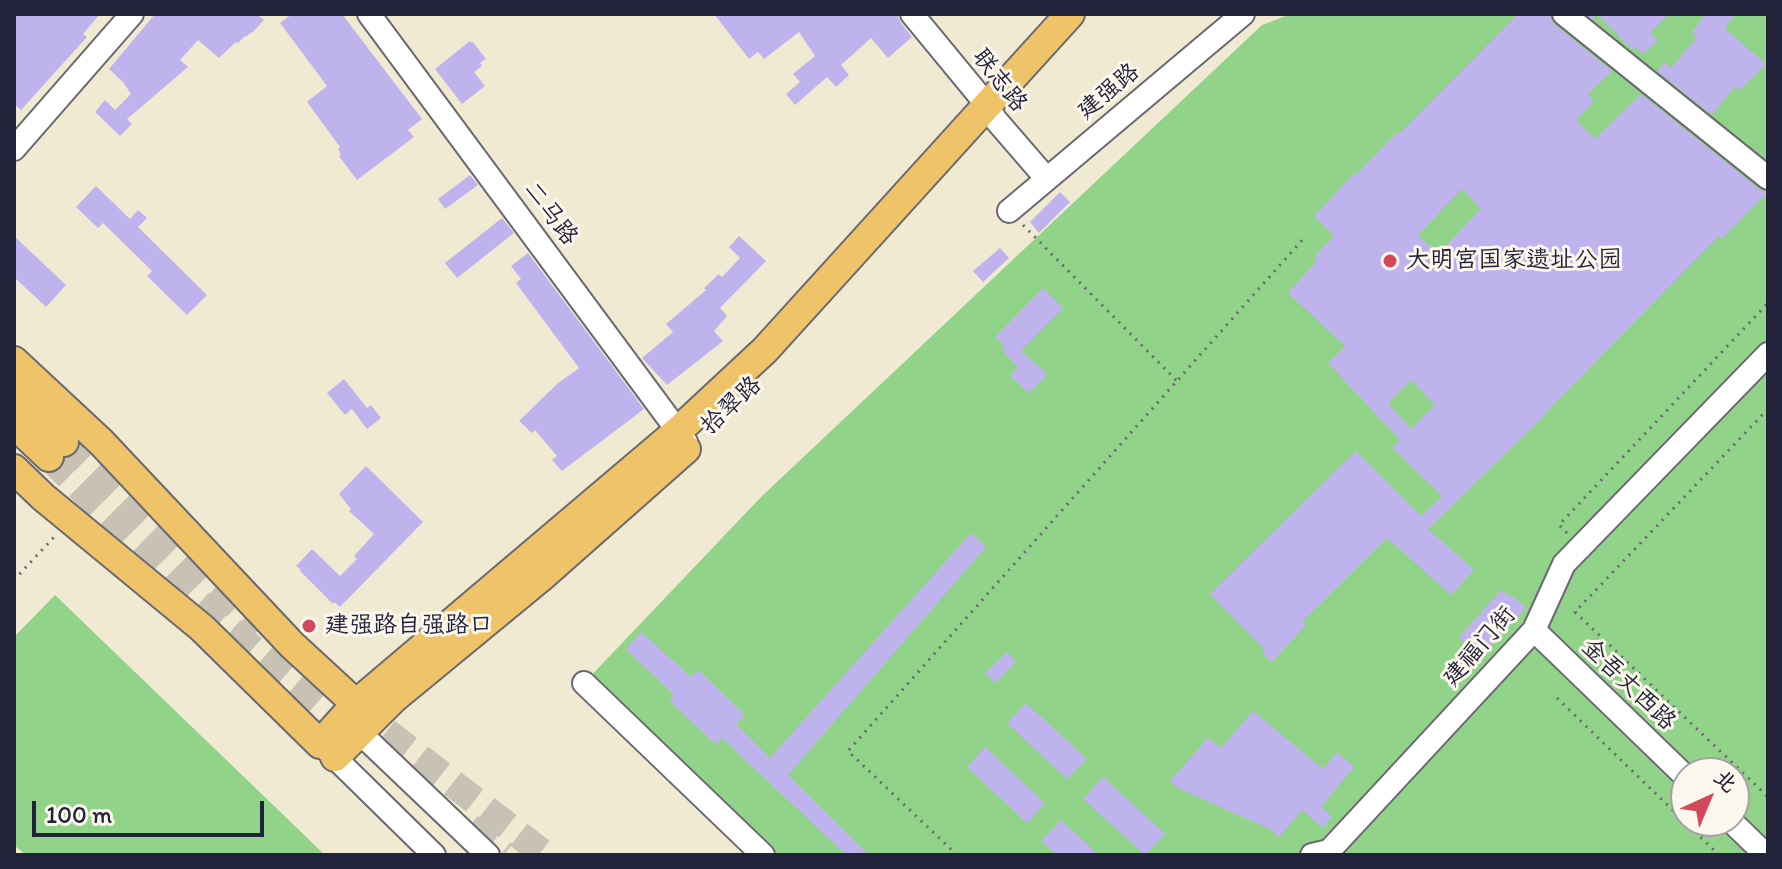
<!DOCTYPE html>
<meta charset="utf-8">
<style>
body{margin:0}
#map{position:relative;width:1782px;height:869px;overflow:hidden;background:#f1ead2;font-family:Itim,"LXGW WenKai TC",sans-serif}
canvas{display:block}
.frame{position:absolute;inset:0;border:16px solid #22223b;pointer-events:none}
.north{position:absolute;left:1670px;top:757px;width:80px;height:80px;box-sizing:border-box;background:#fbf7ec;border:2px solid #a4a2a5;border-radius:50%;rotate:44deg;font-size:22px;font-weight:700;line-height:32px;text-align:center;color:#22223b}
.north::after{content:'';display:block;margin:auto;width:28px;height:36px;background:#d1495b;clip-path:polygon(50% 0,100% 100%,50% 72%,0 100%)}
.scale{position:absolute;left:32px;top:801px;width:232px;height:36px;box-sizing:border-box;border:4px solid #22223b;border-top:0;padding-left:10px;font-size:24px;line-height:28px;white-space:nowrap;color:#22223b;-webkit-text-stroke:6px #fbf7ec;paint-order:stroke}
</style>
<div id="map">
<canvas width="1782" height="869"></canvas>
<div class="frame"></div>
<div class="north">北</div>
<div class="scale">100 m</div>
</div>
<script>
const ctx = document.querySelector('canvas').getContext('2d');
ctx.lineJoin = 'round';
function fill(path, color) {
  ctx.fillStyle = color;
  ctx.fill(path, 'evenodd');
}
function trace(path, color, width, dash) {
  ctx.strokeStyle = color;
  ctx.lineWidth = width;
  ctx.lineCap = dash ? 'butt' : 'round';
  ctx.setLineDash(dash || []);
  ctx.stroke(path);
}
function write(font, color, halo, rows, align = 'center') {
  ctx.font = font + ' Itim,"LXGW WenKai TC",sans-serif';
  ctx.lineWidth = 6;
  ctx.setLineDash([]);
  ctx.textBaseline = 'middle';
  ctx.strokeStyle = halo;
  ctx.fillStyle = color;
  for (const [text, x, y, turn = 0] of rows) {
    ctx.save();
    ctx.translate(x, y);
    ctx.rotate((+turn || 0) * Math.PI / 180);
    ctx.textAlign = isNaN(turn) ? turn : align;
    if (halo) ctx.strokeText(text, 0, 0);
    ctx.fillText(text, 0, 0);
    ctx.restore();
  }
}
const green = new Path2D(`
 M1291,14H1768V855H762L584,683L761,497L1262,25ZM1686,773H1734V821H1686Z
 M55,595L325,855H26L14,845V637Z`);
const building = new Path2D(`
 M14,14H100L83,34L87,37L21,110L14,104Z
 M155,14H256L264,20L252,33L251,32L246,37L245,36L238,43L236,42L219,58L198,40L180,60L188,67L127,119L132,124L120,136L95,112L105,100L115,110L131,94L123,82L109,69Z
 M292,14H342L422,119L408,130L414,137L357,180L339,156L341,154L338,149L340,147L307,102L327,86L280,23Z
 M714,14H897L901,23L912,37L888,58L871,38L841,65L849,75L836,87L827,77L795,105L786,94L800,82L793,74L815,56L799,32L764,59L758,52L749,59Z
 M1518,14H1550L1551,20L1555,25L1612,71L1588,94L1594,101L1576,120L1595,139L1641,94L1759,189L1767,193L1722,239L1719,236L1545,413L1546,414L1428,529L1474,570L1451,595L1387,538L1302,622L1306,625L1272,662L1262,653L1265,650L1210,594L1356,451L1421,516L1442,496L1392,447L1400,440L1328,363L1345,346L1288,293L1317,261L1314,257L1334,236L1314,216L1355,173L1357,174L1397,132L1399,134ZM1462,189L1481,209L1438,254L1418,235ZM1411,380L1435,405L1411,429L1388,403Z
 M1586,14H1669L1650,33L1658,40L1643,54L1636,47L1633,50L1597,14L1593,20Z
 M1706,14H1736L1724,28L1766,64L1740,90L1735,86L1712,115L1657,71L1665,62L1671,68L1697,37L1692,32Z
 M470,41L472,43L473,42L486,59L480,63L482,66L474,72L485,86L462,104L435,69Z
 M470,175L478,185L445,209L438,199Z
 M96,186L130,219L138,210L147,218L138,227L207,295L187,315L147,276L152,271L103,223L98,228L76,207Z
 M1060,192L1070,202L1039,233L1030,222Z
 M502,218L514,233L457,278L445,263Z
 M14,236L66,285L46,307L14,277Z
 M739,236L766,261L720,308L727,316L714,331L723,341L667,385L642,358L673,332L666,324L706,290L704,288L719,274L722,277L740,258L729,247Z
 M1000,248L1009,258L983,282L973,271Z
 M528,253L644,409L562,471L552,460L557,456L535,430L532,433L519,421L557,384L579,368L516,283L521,279L511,266Z
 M1043,288L1063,308L1021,351L1047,374L1029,393L1010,376L1018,367L1002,350L1005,347L995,337Z
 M344,379L367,408L371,405L381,418L367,429L352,409L345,415L327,393Z
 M366,466L423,522L340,607L334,602L333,604L300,571L301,570L296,566L312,549L340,576L357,559L354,556L374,534L349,511L351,509L339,494Z
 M971,533L986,547L788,775L869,855H846L722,738L716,745L669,700L674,695L626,649L641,632L691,677L698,670L745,715L736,724L770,758Z
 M1501,590L1511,597L1513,596L1526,608L1479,658L1459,637Z
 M1007,652L1016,662L995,683L985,673Z
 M1026,703L1087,759L1067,779L1007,723Z
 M1253,711L1323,769L1337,752L1354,767L1321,807L1332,816L1323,828L1302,810L1279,837L1270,829L1178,788L1170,781L1208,738L1221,748Z
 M985,747L1045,803L1027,823L967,767Z
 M1103,777L1165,834L1145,855L1083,799Z
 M1061,820L1099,855H1057L1041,841Z`);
const majorTunnel = new Path2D(`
 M64,442L209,582L261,627
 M49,457L193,598L355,736
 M353,706L545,855
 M469,827L504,855`);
const path = new Path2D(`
 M1023,225L1177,381
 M1768,409L1575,612L1768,797
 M1567,533L1559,525L1768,303
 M14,580L55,536
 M1557,698L1719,855
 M957,855L848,751L1304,238`);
const minor = new Path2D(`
 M369,14L686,442
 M912,14L987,105L995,119L1046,178
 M1564,14L1768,178
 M14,149L132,14
 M1009,211L1243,14
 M1534,630L1686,777
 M584,683L763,855
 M358,718L360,733L488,855
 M324,747L434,855
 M1731,821L1766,855
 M1312,855L1329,851L1534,630L1564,564L1768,354`);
const major = new Path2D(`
 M14,361L101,442L292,645L356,704
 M14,393L64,442
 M14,424L49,457
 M14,469L43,497L202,628L320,744L356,704L678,431L765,350L1070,14
 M335,757L393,699L540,578L686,449`);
const markers = [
 [1390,261,8,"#d1495b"],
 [309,626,8,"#d1495b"]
];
const streetNames = [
 ["联志路",999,81,52],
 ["建强路",1109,92,-40],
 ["二马路",550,214,53],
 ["拾翠路",732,406,-43],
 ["建福门街",1480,647,-49],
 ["金吾丈西路",1628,685,44]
];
const poiNames = [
 ["大明宫国家遗址公园",1406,261],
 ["建强路自强路口",325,626]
];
fill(green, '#92d38a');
fill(building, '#bfb3ed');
trace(majorTunnel, '#c8c2b4', 28, [28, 14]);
trace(minor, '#6a6870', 26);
trace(major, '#6a6870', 32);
trace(path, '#6a6870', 3, [2, 6]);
trace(minor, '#fff', 22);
trace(major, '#efc469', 28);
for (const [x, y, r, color] of markers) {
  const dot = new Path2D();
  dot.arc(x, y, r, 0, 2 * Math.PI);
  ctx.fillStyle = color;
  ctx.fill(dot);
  trace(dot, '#fbf7ec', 3);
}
write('24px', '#22223b', '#fbf7ec', streetNames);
write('24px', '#22223b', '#fbf7ec', poiNames, 'left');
</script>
